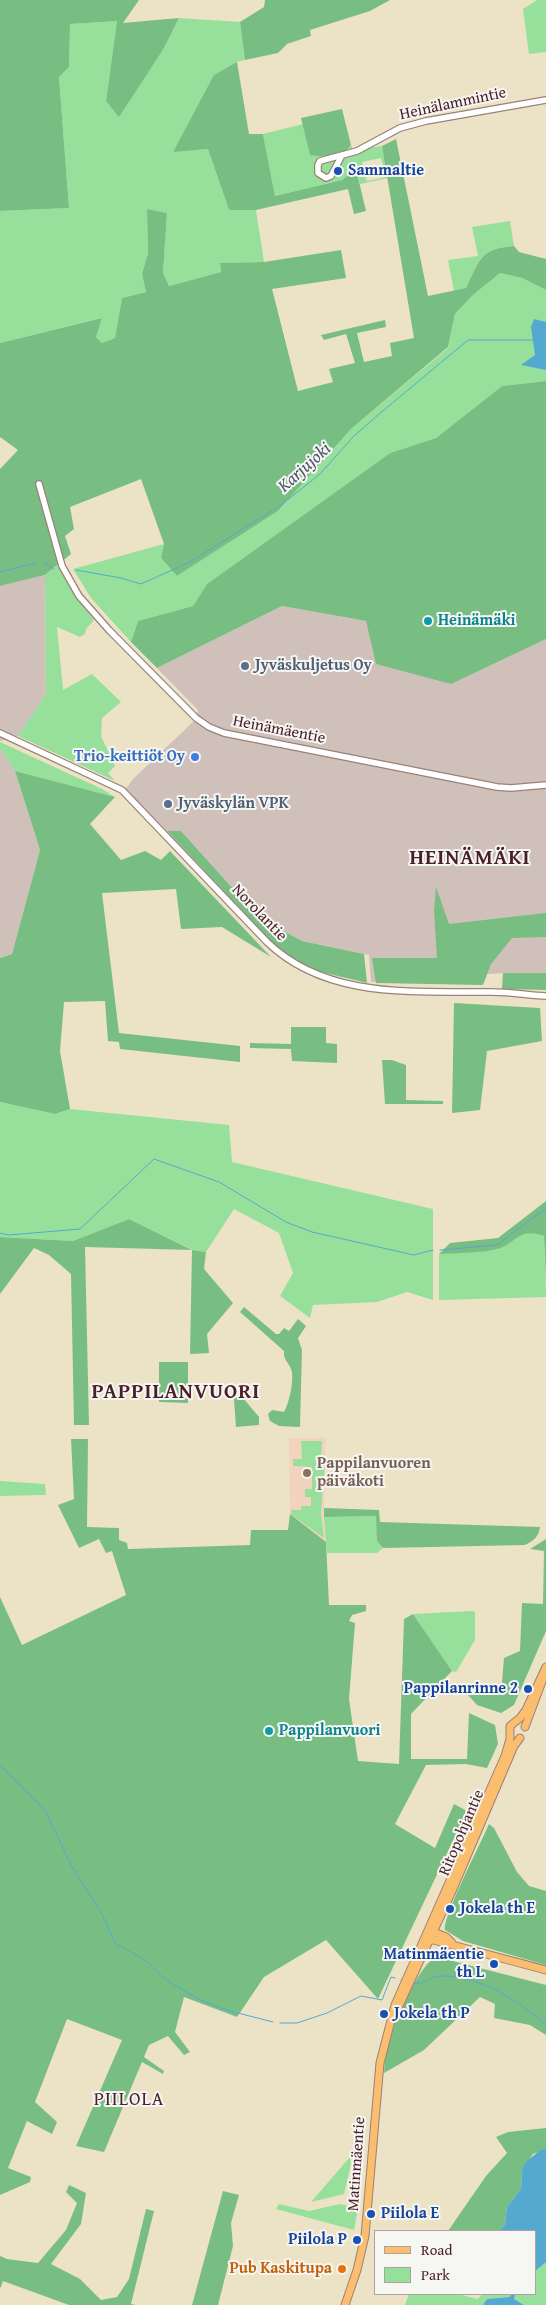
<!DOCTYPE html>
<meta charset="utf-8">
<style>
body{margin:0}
#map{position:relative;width:546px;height:2305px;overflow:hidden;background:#ece3c6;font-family:"Gentium Book Plus",serif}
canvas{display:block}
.legend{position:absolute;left:374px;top:2230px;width:162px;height:65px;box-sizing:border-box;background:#f6f6f2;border:1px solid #b1a0a2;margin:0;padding:6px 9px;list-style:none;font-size:15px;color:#4a1f2b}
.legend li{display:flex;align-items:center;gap:10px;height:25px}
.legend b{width:25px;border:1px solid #b1a0a2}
</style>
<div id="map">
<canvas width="546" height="2305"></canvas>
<ul class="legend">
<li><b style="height:6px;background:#fbbd6e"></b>Road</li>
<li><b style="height:14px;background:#96e09b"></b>Park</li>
</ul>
</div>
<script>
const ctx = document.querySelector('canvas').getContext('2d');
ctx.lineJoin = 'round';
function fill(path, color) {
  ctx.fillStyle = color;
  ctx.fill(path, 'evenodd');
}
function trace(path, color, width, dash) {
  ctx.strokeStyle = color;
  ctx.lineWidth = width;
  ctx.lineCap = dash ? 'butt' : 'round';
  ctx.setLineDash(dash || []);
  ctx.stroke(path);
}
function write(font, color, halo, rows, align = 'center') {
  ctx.font = font + ' "Gentium Book Plus",serif';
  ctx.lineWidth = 4;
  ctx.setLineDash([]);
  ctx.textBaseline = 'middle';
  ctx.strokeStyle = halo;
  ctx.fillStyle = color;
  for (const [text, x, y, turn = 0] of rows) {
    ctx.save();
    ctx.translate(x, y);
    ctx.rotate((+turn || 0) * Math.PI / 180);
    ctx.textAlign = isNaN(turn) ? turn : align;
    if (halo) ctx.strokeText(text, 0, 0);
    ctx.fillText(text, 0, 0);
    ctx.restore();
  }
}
const built = new Path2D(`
 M289,1438H326L324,1508L326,1542L290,1514Z`);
const industrial = new Path2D(`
 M45,575L46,694L18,736L0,741V586Z
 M282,606L366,621L450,684L546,639V973H503L371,982L369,955L302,941L269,923L254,912L181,831H167L125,790L133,779L195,720L198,710L157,668Z
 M0,747L15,771L40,850L12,954L0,958Z`);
const green = new Path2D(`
 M537,0H546V52L529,54L523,9Z
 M179,18L240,22L245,60L237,62L173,151L208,149L229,210H256L264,262L220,263L221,272L169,286L163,273L167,213L147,209L148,253L142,274L146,292L122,298L115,338L102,343L96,337L101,318L0,343V211L69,208L59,77L69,67L70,24L117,21L106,101L164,48Z
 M303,124L310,154L349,149L351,145L353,150L382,146L388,178L360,184L356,169L342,180L275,196L263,134ZM381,158L386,177L367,181L362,162Z
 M510,221L514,246C479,249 480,260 466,288L454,291L448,260L478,256L472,227Z
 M500,273L522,278L546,290V381L502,386L436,438L390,453L207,584L193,606L138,621L131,642L91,598L73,569L164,544L161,558L177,576L278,511L351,429L448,348L455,314L473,295Z
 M58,565L73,592L94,620L86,629L85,634L80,637L57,627L63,690L92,674L121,702L102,718L101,736L115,766L108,773L115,781L18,736L46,694L45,575Z
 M0,742L102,789L115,797L15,771L0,748Z
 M0,1102L55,1114L70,1109L229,1125L232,1162L433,1209V1300L407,1292L377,1302L313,1305L310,1318L280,1296L293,1273L279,1233L234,1209L206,1252L193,1250L129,1219L73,1241L0,1237Z
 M532,1232L544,1236L546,1297L439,1300V1254L496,1250L525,1233Z
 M301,1441H322L321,1458L325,1462L321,1513L324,1538L292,1515L291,1510H301V1506H311V1497H305V1489H312V1467L293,1466V1459H302Z
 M0,1481L45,1484L46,1495L0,1496Z
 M377,1516V1541L383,1548L377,1553H327L324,1517Z
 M472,1611L475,1612V1640L456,1672L452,1671L413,1614Z
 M358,2154H363L360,2191H350Z
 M350,2157L351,2164L344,2194L311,2202Z
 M279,2204L309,2211L340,2204L358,2208L354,2230L276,2209Z
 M546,2252V2305H524L514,2299L515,2295L535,2294V2263Z
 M409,2294H458L478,2299L482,2294H511L510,2297L487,2299L483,2305H405Z`);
const forest = new Path2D(`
 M0,0H139L123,23L179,18L164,48L119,117L106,101L117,21L70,24L69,67L59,77L69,208L0,211Z
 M265,0H390L370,11L310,30L311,36L287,44L278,53L245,60L240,22L264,7Z
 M237,62L249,134H263L275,196L342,180L356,169L366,211L354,214L348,189L256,210H229L208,149L173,152L214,75Z
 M342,109L351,145C345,157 321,157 310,155L301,118Z
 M396,139L428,296L466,288C480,260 479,249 514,246L519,252L546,259V290L522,278L500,273L473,295L455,314L448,347L351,429L278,511L177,576L161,558L164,544L141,479L70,507L74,529L65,536L71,554L45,575L0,586V469L18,450L0,437V343L102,318L96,337L102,343L115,338L122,298L146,292L142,274L148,253L147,209L167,213L163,273L169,286L221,272L220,263L264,262L341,250L346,278L272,289L298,391L333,382L329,369L355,363L346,334L324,340L321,335L385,320L386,327L357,333L364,362L392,356L390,343L414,338L382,146Z
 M546,381V639L451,684L376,664L366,621L282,606L157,668L131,642L138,621L193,606L207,584L390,453L436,438L502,386Z
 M15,771L115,797L90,824L121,860L145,851L161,860L170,851L271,957L222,927L181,929L176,889L102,893L119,1033L240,1046V1062L120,1049L119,1042L108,1041L105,1001L64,1002L60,1051L70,1109L55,1114L0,1102V958L12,954L40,850Z
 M167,831H181L254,912L269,923L302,941L364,954L367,983L313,970L284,955Z
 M436,887L449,924L546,913V937L512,938L491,964L483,985L376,983L372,958H437L434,911Z
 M503,973H546V990L502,989Z
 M454,1003L540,1008L542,1041L487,1051L480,1110L452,1113Z
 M291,1027H326V1043L337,1044V1063L292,1061L291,1049L250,1048V1043L291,1044Z
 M382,1060H392L406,1065V1100L443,1101V1104H385Z
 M546,1201V1282L544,1236C518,1226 515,1246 494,1250C476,1253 457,1253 439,1254L450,1243L498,1238Z
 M129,1219L192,1250L206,1252L204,1269L233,1303L207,1334L209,1353L190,1354L192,1250L85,1247L89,1425H74L71,1274L49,1255L34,1248L0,1294V1237L73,1241Z
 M244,1307L276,1334H279L284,1328L289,1331L298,1319L306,1326L298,1338L302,1350L300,1427L279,1426L270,1421L268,1414L272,1410L284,1412C289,1404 295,1378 291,1369C288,1362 283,1359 284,1351L240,1312Z
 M159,1362H188V1403L159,1402Z
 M233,1386L259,1417V1425L236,1427Z
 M71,1439H88L87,1527L119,1528V1540L127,1543L128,1549L250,1545L251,1530H288L290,1514L326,1542L329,1605H366V1611L352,1615L349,1621L355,1623L349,1699L358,1761L399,1764L404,1619L413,1614L452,1671L411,1714V1759H467L469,1713L495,1725L498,1744L487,1768L466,1764L426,1765L395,1824L435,1848L454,1804L467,1811L378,1999L326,1940L264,1977L237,2017L184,1997L175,2032L190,2052L184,2055L168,2036L149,2045L144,2057L164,2071L163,2074L142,2062L104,2152L76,2146L122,2040L67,2019L35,2102L57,2122L52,2134L27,2121L8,2168L31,2177L30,2182L0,2195V1597L22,1645L126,1595L112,1551L106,1553L99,1539L79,1548L58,1505L74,1499Z
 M324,1508L379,1510L380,1522L540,1527C539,1537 533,1541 525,1545L383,1548L377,1541L376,1516L324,1517Z
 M546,1539V1631L514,1705L501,1713L477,1705L468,1695L501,1694L504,1658L520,1651L522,1603L543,1604L544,1551L530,1549Z
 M489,1824L494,1828L517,1872L529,1886L546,1891V1965L463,1941L445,1930C442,1918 482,1841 489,1824Z
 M437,1957L546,1985V2035L530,2025L494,2018L495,2004L480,1997L424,2050L384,2073C385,2066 384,2058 386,2050C390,2031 419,1962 437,1957Z
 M546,2128V2149L533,2154L522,2171L521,2189L507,2207L505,2224L500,2231H448L486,2176L507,2153L496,2137L508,2132Z
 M69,2185L86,2193L81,2224L51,2264L80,2279L101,2300L117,2297L129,2279L146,2209L154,2211L131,2304L136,2305H69L3,2281L0,2289V2256L7,2259L38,2263L66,2230L77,2203L66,2192Z
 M223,2191L239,2195L231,2223L233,2246L218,2305H192Z`);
const water = new Path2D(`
 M534,319L546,322V370L521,365L535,355L531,327Z
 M546,2149V2262L535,2271V2231H500L505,2224L507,2207L521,2189L522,2171L525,2163L540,2150Z
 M511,2294H522L515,2295L514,2299L524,2305H483L487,2299L510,2297Z`);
const stream = new Path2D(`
 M44,563L54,569
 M76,570L121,578L141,584L190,562L281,505L320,474L353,437L378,415L468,340H533
 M0,572L35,563
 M0,1233L9,1235L80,1229L154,1159L219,1182L286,1222L312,1232L414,1255L433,1250
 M440,1250L497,1245L546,1208
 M0,1765L45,1810L71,1865L102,1914L115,1943L145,1960L166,1980L198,1999L226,2010L273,2022
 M401,1980H402
 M414,1983C423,1985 430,1977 439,1976C479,1975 518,2000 546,2025
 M280,2023H297L327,2013L361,1996L382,2000L391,1977L395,1978`);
const minor = new Path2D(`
 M341,157L331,176L326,178L318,173V165L320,161L357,151L400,128L426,121L546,100
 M39,484L62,566L79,596L109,630L196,718L209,727L224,733L497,787L511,788L546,785
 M0,733L122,790L267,942C327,1000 415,991 492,992C510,992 528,995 546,996`);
const major = new Path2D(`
 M525,1727L544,1676
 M431,1931L446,1937L452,1943
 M426,1938L546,1970
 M397,2010L453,1889L514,1746L520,1738
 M345,2305L357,2270L365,2236L380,2063L395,2005L505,1756L510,1739V1726L520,1718L526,1710L546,1667`);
const markers = [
 [338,171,5,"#1a4fb4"],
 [428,621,5,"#0f9aa8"],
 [245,666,5,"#5c6f8a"],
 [195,757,5,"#3f7fe0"],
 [168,804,5,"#5c6f8a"],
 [307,1473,5,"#8d6e63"],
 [528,1689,5,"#1a4fb4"],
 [269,1731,5,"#0f9aa8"],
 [450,1909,5,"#1a4fb4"],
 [494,1964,5,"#1a4fb4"],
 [384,2014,5,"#1a4fb4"],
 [371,2214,5,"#1a4fb4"],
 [357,2240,5,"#1a4fb4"],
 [342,2269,5,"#e8710a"]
];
const streetNames = [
 ["Heinälammintie",453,104,-12],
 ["Heinämäentie",279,730,11],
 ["Norolantie",259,913,46],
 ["Ritopohjantie",462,1833,-67],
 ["Matinmäentie",357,2164,-86]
];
const transitNames = [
 ["Sammaltie",348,171],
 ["Pappilanrinne 2",518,1689,"right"],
 ["Jokela th E",460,1909],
 ["Matinmäentie",484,1955,"right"],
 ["th L",484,1973,"right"],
 ["Jokela th P",394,2014],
 ["Piilola E",381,2214],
 ["Piilola P",347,2240,"right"]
];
const cultureNames = [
 ["Heinämäki",438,621],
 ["Pappilanvuori",279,1731]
];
const serviceNames = [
 ["Jyväskuljetus Oy",255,666],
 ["Jyväskylän VPK",178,804]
];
const shopNames = [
 ["Trio-keittiöt Oy",185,757]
];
const educationNames = [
 ["Pappilanvuoren",317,1464],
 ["päiväkoti",317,1482]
];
const foodNames = [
 ["Pub Kaskitupa",332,2269]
];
const waterNames = [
 ["Karjujoki",305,468,-42]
];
const quarterNames = [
 ["PIILOLA",129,2100]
];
const districtNames = [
 ["HEINÄMÄKI",470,859],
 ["PAPPILANVUORI",176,1393]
];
fill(built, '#f2d4be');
fill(industrial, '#cfc0ba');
fill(green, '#96e09b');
fill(forest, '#78be83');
fill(water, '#54a9d0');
trace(stream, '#54a9d0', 1);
trace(minor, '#9b8178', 8);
trace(major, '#9b8178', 9);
trace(minor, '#fff', 5.5);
trace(major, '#fbbd6e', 7);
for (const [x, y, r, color] of markers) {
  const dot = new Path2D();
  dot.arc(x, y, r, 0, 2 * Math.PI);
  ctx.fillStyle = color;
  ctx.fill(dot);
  trace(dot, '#f6f6f2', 2);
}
write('16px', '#4a1f2b', '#f6f6f2', streetNames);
write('bold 16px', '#164399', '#f6f6f2', transitNames, 'left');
write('bold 16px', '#0d838f', '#f6f6f2', cultureNames, 'left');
write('bold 16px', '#4e5e75', '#f6f6f2', serviceNames, 'left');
write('bold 16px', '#366cbe', '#f6f6f2', shopNames, 'right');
write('bold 16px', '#785e54', '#f6f6f2', educationNames, 'left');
write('bold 16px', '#c56008', '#f6f6f2', foodNames, 'right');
write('italic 18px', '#4e566d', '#f6f6f2', waterNames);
ctx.letterSpacing = '1px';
write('19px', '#4a1f2b', '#f6f6f2', quarterNames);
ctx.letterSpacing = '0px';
ctx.letterSpacing = '1px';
write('bold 21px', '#4a1f2b', '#f6f6f2', districtNames);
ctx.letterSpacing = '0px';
</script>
